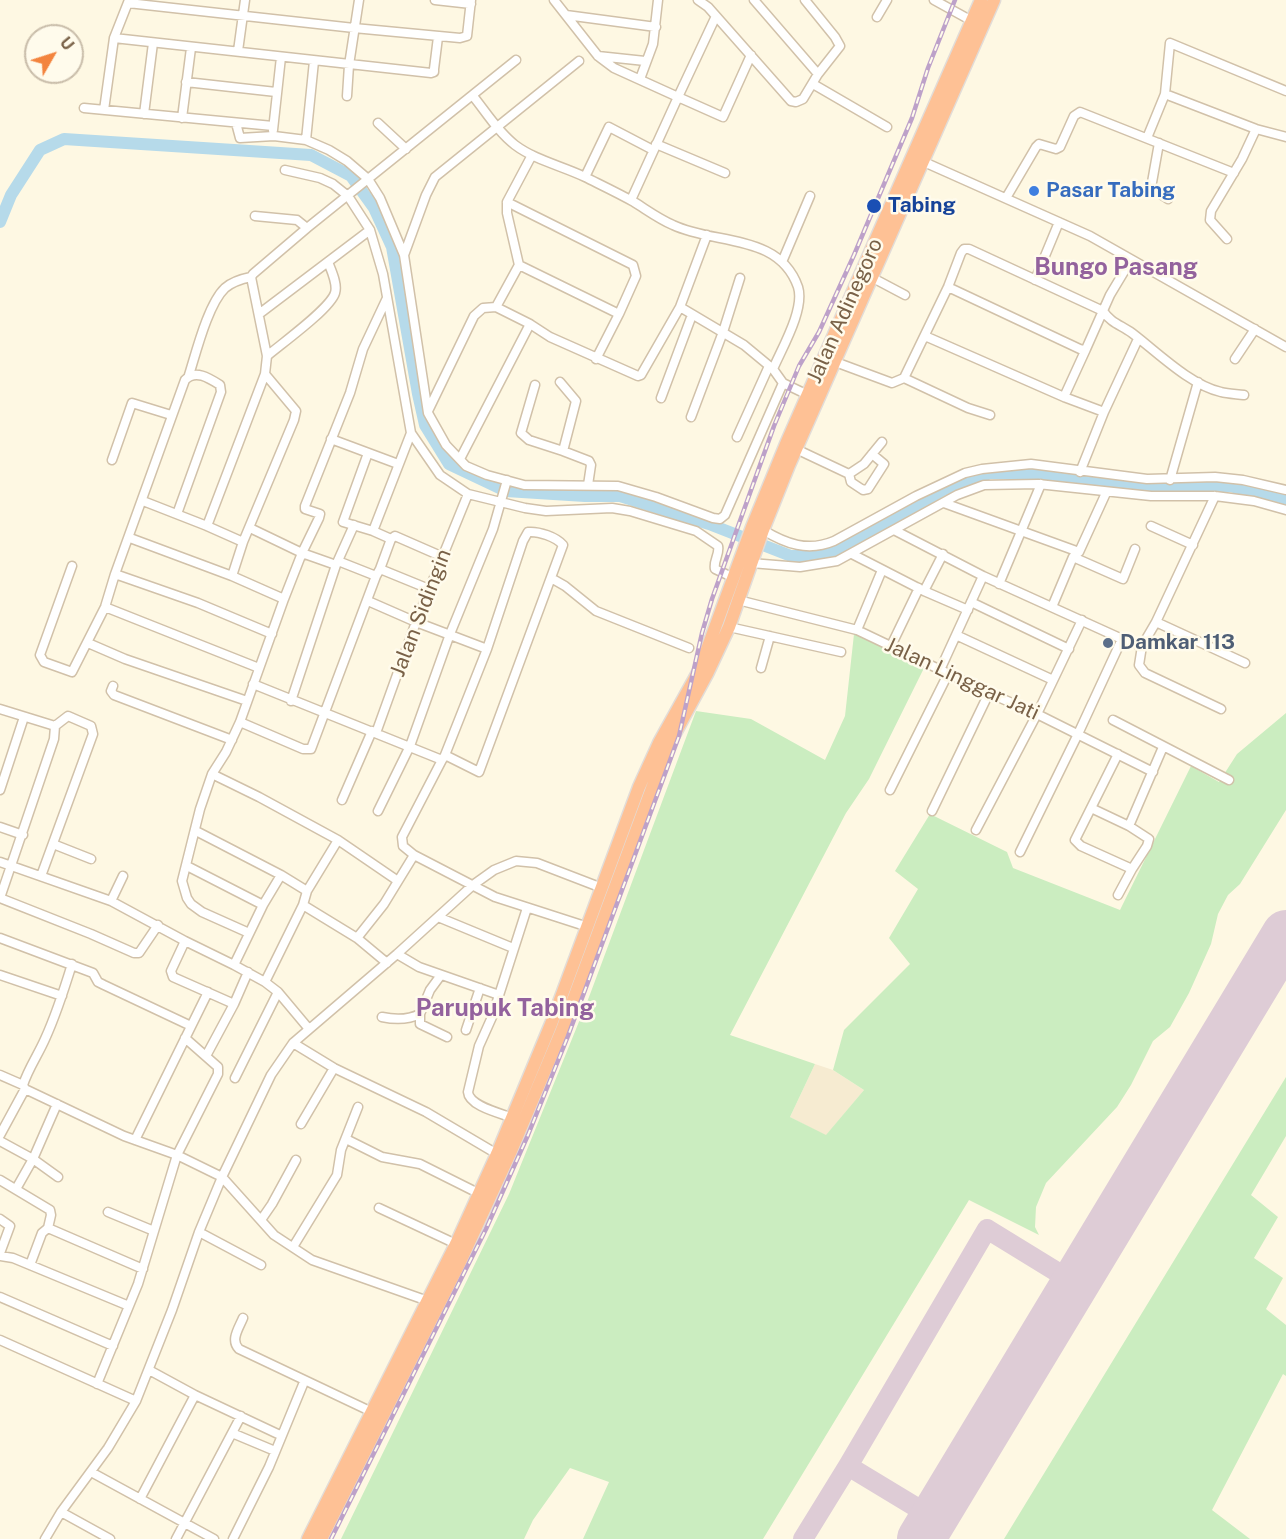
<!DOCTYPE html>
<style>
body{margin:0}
#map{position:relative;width:1286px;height:1539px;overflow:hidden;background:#fef8e3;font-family:"Public Sans",sans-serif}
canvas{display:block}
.north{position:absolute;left:24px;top:24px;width:60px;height:60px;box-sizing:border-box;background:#fffbec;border:2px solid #c9bdaa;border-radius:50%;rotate:51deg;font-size:16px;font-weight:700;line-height:24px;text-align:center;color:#796147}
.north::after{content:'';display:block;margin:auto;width:21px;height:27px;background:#f3843e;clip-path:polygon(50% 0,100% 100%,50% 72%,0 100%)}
</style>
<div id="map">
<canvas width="1286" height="1539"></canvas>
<div class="north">U</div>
</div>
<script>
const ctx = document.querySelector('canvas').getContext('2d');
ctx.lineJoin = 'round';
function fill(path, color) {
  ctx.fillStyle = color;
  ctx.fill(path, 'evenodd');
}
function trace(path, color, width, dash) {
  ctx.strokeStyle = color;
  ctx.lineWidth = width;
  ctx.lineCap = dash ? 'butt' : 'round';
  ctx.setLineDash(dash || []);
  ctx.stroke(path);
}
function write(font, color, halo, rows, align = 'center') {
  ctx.font = font + ' "Public Sans",sans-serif';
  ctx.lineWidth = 5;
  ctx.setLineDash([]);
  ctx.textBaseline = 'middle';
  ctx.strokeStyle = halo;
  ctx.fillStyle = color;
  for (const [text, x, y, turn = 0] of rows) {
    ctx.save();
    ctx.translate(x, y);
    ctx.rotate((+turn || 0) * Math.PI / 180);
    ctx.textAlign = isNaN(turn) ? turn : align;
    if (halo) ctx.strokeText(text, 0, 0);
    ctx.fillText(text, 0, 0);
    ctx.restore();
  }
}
const residential = new Path2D(`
 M815,1064L833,1070L864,1090L826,1136L790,1117Z`);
const green = new Path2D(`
 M854,634L925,666L869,779L846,813L730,1035L815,1064L790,1117L826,1135L864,1090L833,1070L844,1030L910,964L889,938L918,889L895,871L930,814L1007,852L1013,868L1120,910L1191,766L1219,782L1237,754L1286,713V810L1240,884L1228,895L1218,914L1211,944L1189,993L1170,1027L1153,1041L1131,1085L1117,1107L1046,1183L1036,1207L1035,1227L1039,1235L969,1200L763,1539H583L609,1482L570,1468L533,1520L524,1539H341L509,1194L589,997L696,711L751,719L825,760L845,716Z
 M1286,1077V1136L1251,1195L1278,1217L1254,1258L1283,1278L1266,1309L1286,1325V1376L1283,1374L1212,1510L1250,1539H1004Z`);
const river = new Path2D(`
 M0,222L11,195L40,150L64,139L311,155L351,176L374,208L392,247L418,394L425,425L449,464L506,491L585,496H620L709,524L791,556H820L834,552L943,490L990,473L1034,474L1140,487L1230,486L1286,501`);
const taxiway = new Path2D(`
 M848,1466L934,1518
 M803,1539L848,1466L987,1229L1075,1283`);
const runway = new Path2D(`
 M921,1539L1286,934`);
const minor = new Path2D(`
 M435,0L471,4
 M554,0L598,56L614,68L678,97L631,200
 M698,0L708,7L791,101L796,102L803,99L818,74L840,46L835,37L805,0
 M754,0L818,74
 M934,0L972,21
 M128,3L354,28L460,38L467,36L471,0
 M566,15L656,27
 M716,16L678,97L723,117L751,55
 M877,17L887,0
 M114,38L431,73L434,72V69L438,37
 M238,51L245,0
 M598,56L645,61
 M640,79L653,44L658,0
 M186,82L276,92
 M813,84L887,127
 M1165,94L1256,129L1286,137
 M347,96L349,65L359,0
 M473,96C486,112 498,132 515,145C535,160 562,166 585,177C601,185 618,193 634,202C647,210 659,219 673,225C715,245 779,233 798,287C805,309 782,348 773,369L783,383L808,395
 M84,108L273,126
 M104,110L114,38L129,0
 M144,114L153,43
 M182,118L191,48
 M236,123L240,138L274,136L306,140L329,150L347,161L368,179L380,198L404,255L428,413L446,445L466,466L487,475L524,485L618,486L656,497L713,518L720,519L725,515L783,383
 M378,123L406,149
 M273,130L281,57
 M1147,138L1165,94L1170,43L1286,91
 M306,140L314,61
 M1159,143L1151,188L1168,199
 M656,144L725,173
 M924,162L1090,236L1286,347
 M285,170L320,178L333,184L348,196L370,230L383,274L411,433L440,475L468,494L525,508L546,511L612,508L630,511L696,531L718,546C720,554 713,561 715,569L734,578
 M585,177L609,127L653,150
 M1006,198L1036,147L1039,144L1056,149L1060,147L1074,116L1080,112L1234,173
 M507,202L633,265L636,276L619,314L596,359
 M255,216L297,220L307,228
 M1227,239L1210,220L1211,211L1242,159L1256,129
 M404,255L426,195L435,177L579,61
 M782,262L810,196
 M519,265L619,314
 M871,277L905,295
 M1035,280L1059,222
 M948,287L1082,350L1086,349L1110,295L1131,260
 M496,307L519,265L507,213V202L532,155
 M680,307L744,345L773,369
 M259,314L370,230
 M925,336L1064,397L1104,412L1080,472
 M267,356C281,344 330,309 335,293C338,284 331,270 328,262
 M1235,359L1255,329
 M830,360L892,383L904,378L948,287L961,253L964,249H969L1103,311C1111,323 1121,325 1132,333C1157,352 1190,385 1221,392C1228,394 1237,394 1244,395
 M189,375C196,353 208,304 225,288C232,282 241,279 251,277
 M904,378L968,408L990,415
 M560,382L576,401L563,451L589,461L591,465L588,485
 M535,385L521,433L529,440L563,451
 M1064,397L1086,349
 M661,398L692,315
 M428,411L474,316L483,308L496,307L530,324L550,337L638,376L641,375L680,307L707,235
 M1104,412L1138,339
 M691,417L723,332L740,278
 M737,437L769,366
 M331,439L398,464
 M796,449L849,474L864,464L882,442
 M368,453L343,522L373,531L391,539
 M460,459L530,324
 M112,460L132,403L171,415
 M849,474L851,482L863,490L868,489L884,464L872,454
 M1170,480L1198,382
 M143,501L207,526L243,542
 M944,503L1079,552
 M207,526L265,374L267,356L251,277L253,274L307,228L516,60
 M1151,526L1193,545
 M250,528L302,553L336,565
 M763,530C786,544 808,552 834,541L916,496L965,473L982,469L1031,464L1147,479L1215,477L1243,480L1286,490
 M894,530L983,576L1122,639L1142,646
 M373,531L411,433
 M130,538L232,576L284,599
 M852,554L924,591L968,610
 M1073,557L1123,579L1135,549
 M338,561L376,576L380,569L429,589
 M751,563L800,567L837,561L957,495L984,485L1038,484L1151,496H1215L1254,501L1286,510
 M72,566L40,655L44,662L72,672L105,607L115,574L185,380C195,369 209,378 220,385L221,392L177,514
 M380,569L391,539L395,536L443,557
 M115,574L198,603L272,634
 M232,576L243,542L294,420L296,411L265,374
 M551,578L565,586L596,611L689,648
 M999,584L1041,484
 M924,591L943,554
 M738,600L857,630L989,693L1037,714L1153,772
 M368,601L416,622L487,649
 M971,602L1069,649
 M105,607L259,668
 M1052,607L1073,557L1079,552L1106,493
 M1156,622L1215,496
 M729,627L841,652
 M857,630L882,570
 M956,635L1053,680
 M88,643L125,659L247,701
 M891,646L919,588
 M761,668L770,636
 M940,670L983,576
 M253,684L442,760L445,755L479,772L563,545C556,537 539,531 528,532L523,541L487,649L445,755
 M113,686L111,691L114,695L232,740
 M291,701L336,565L354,525
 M0,709L55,726
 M1221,709L1145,673L1139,665L1142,646L1156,622L1245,663
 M1113,720L1229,780
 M240,722L303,749H311L376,576
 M376,733L416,622L468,494
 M1118,754L1075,840L1081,846L1132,869L1118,895
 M442,760L402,837L403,846L414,855L495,897L588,927
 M212,774L259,797L338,840L398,881
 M0,790L24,717
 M890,790L948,674
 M342,800L372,731
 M1091,808L1129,826L1149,839L1147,846L1132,869
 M378,811L410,746L450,634L493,529L507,480
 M932,811L989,693
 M1129,826L1163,747
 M0,827L23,835
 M976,830L1037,714L1082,620
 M196,831L281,875L307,891
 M53,844L91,859
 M1020,852L1078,734L1122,639
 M0,862L111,901L185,941L234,965L265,982L278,992L235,1078
 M187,866L263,905
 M41,876L93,734L91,726L68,716L55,726
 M0,898L91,934L134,953H139L158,925
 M0,898L54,739L55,726
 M111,901L123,876
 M303,905L357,938L387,963
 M438,917L513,948
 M249,933L202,912L191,904L187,898L182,881L200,809L212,774L226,752L240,722L284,599L302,553L319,518L320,514L305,509V506L350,393L363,349L387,298
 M0,938L93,973L98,982L104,985L191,1026
 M357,938L384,904L414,855
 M185,941L171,971L173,977L234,1004
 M397,954L419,967L499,995
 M72,964C64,990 56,1015 45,1039C38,1055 28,1069 23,1085L25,1089L124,1136L177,1155L222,1177L274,1235L312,1260L428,1301
 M234,965L263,905L281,875
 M0,975L62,996
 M265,982L303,905L307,891L338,840
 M278,992L309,1029
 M420,1014V1024L447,1037
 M382,1017C396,1020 408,1020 420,1014L430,990L441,975
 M466,1030L480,988
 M293,1043L334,1068L426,1112L497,1154
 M206,1056L234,1004L248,972
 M0,1075L23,1085
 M513,1118C500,1113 469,1106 468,1092L479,1046L492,1017L527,908
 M301,1124L334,1068
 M0,1135L25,1089
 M346,1139L382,1157L420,1164L480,1194
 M135,1140L208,992
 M0,1141L33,1159L58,1177
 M0,1180L50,1210L51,1215L48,1228
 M16,1189L33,1159L57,1104
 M379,1208L456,1244
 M108,1212L154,1231
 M0,1219L10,1226L0,1253
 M261,1220L272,1204L296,1160
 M199,1232L261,1265
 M293,1247L337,1175L341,1150L358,1107
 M0,1256L13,1258L129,1306
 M30,1265L42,1233L48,1228L143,1269
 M0,1297L113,1346
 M243,1318C239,1328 230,1340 239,1349L372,1412
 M0,1340L136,1401
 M149,1370L195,1395L280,1435
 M97,1384L138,1284L177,1155L218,1074V1067L185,1038
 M232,1433L275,1451
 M91,1472L214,1539
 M140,1499L195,1395
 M61,1512L110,1539
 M45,1539L61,1512L108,1448L136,1401L172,1310L199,1232L222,1177L271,1075L293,1043L397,954L473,885L494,870L516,861L537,863L602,888
 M176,1539L241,1416
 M233,1539L269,1467L304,1382`);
const highway = new Path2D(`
 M308,1539L456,1244L497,1154L551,1024L639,787L659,743L699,671L752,527L786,444L981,0
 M321,1539L460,1262L511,1151L562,1030L667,748L707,674L729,627L763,530L789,465L994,0`);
const rail = new Path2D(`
 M331,1539L486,1229L528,1135L568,1036L679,736L702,633L712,599L774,426L799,366L819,332L854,255L912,118L928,68L955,0`);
const markers = [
 [1034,191,6,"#3f7fe0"],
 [874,206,8,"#1a4fb4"],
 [1108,643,6,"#5c6f8a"]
];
const shopNames = [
 ["Pasar Tabing",1046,191]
];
const transitNames = [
 ["Tabing",888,206]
];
const streetNames = [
 ["Jalan Adinegoro",845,311,-66],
 ["Jalan Sidingin",421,613,-69],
 ["Jalan Linggar Jati",962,679,25]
];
const serviceNames = [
 ["Damkar 113",1120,643]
];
const quarterNames = [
 ["Bungo Pasang",1116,268],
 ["Parupuk Tabing",505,1009]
];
fill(residential, '#f6ebd1');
fill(green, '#cbedc0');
trace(river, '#b6daea', 12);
trace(taxiway, '#deccd6', 20);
trace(runway, '#deccd6', 48);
trace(minor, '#d1c1a9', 11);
trace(highway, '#e2dcd7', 15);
trace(minor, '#fff', 8);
trace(highway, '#fec195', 12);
trace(rail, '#bda1c9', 4.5);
trace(rail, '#fffbec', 2, [7]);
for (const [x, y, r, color] of markers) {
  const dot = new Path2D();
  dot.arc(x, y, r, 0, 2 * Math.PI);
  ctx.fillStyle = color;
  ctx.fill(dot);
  trace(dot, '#fffbec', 2);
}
write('bold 21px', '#366cbe', '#fffbec', shopNames, 'left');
write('bold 21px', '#164399', '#fffbec', transitNames, 'left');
write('21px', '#796147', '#fffbec', streetNames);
write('bold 21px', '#4e5e75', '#fffbec', serviceNames, 'left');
write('bold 24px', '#93629d', '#fffbec', quarterNames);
</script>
